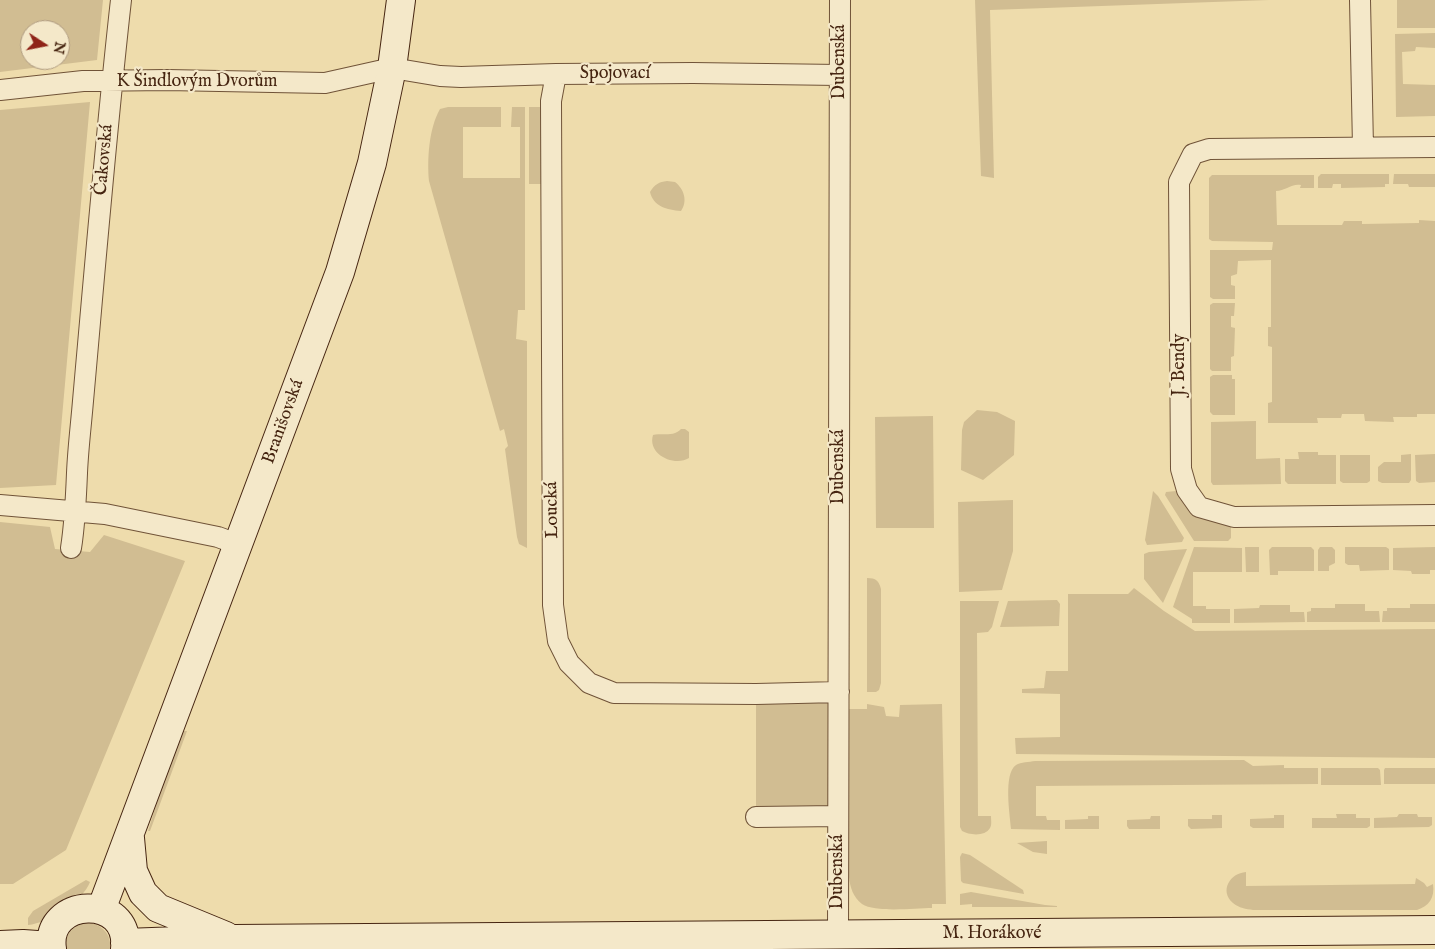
<!DOCTYPE html>
<meta charset="utf-8">
<style>
body{margin:0}
#map{position:relative;width:1435px;height:949px;overflow:hidden;background:#eedcac;font-family:"IM FELL English",serif}
canvas{display:block}
.north{position:absolute;left:20px;top:20px;width:50px;height:50px;box-sizing:border-box;background:#f4e8c9;border:1px solid #ae9a7f;border-radius:50%;rotate:101deg;font-size:14px;font-weight:700;line-height:20px;text-align:center;color:#462511}
.north::after{content:'';display:block;margin:auto;width:18px;height:22px;background:#8f2418;clip-path:polygon(50% 0,100% 100%,50% 72%,0 100%)}
</style>
<div id="map">
<canvas width="1435" height="949"></canvas>
<div class="north">N</div>
</div>
<script>
const ctx = document.querySelector('canvas').getContext('2d');
ctx.lineJoin = 'round';
function fill(path, color) {
  ctx.fillStyle = color;
  ctx.fill(path, 'evenodd');
}
function trace(path, color, width, dash) {
  ctx.strokeStyle = color;
  ctx.lineWidth = width;
  ctx.lineCap = dash ? 'butt' : 'round';
  ctx.setLineDash(dash || []);
  ctx.stroke(path);
}
function write(font, color, halo, rows, align = 'center') {
  ctx.font = font + ' "IM FELL English",serif';
  ctx.lineWidth = 4.5;
  ctx.setLineDash([]);
  ctx.textBaseline = 'middle';
  ctx.strokeStyle = halo;
  ctx.fillStyle = color;
  for (const [text, x, y, turn = 0] of rows) {
    ctx.save();
    ctx.translate(x, y);
    ctx.rotate((+turn || 0) * Math.PI / 180);
    ctx.textAlign = isNaN(turn) ? turn : align;
    if (halo) ctx.strokeText(text, 0, 0);
    ctx.fillText(text, 0, 0);
    ctx.restore();
  }
}
const green = new Path2D(`
 M0,0H103L97,60L0,72ZM30,30H60V60H30Z
 M975,0H1269L990,10L994,178L981,176Z
 M1397,0H1435V28H1397Z
 M1435,33V48L1416,47L1415,51L1402,52L1403,84L1435,85V116L1396,117L1395,34Z
 M90,102L56,485L0,488V110Z
 M448,107H501V127H463V178H520V127H511L512,107H525V310H518L516,339L527,341V548L519,544L517,537L505,449L508,446L504,429L500,431L429,181C427,159 429,128 440,109Z
 M529,107H544L543,184H529Z
 M1321,174H1389V184H1385V187L1341,188V184H1333L1332,188H1318V177Z
 M1394,174H1435V187H1409L1408,184H1393Z
 M1212,175H1314V188H1300L1301,185C1292,183 1285,191 1276,191L1277,225H1342L1344,221H1362V224L1419,223V220L1435,221V414H1417V417H1393L1394,422L1365,421L1364,414H1342L1341,418H1317L1318,423H1268V403L1272,402V347L1268,346V327H1271V260L1238,261L1237,274L1231,276V285L1235,286V299H1213L1210,297V250H1272L1273,242L1212,241L1209,239V178Z
 M667,181L675,182C684,189 688,201 681,211C667,210 653,206 650,192C655,184 659,182 667,181Z
 M1213,303H1235L1234,316H1231V327L1235,328L1234,356L1231,357V371H1212L1210,369V305Z
 M1213,375H1232V379H1235V415H1213L1210,412V377Z
 M977,410L997,412L1015,421L1014,455L983,480L961,470L962,430L964,422Z
 M933,416L934,528H876L875,417Z
 M1256,421V459L1280,458L1281,484L1213,485L1211,482V422Z
 M681,429H685L689,432V458C675,467 647,455 653,435C663,433 674,437 681,429Z
 M1298,452H1318V455H1336V484H1288L1285,481V459H1299Z
 M1411,454V480L1409,483H1382L1378,481V467L1384,462H1401V455Z
 M1435,454V482L1419,483L1416,481L1415,455Z
 M1340,455H1370V481L1367,483H1343L1340,481Z
 M1153,491L1158,496L1184,538L1182,542L1147,545L1145,540Z
 M1176,491L1200,517L1231,523V538L1228,541H1194L1165,495L1166,492Z
 M1013,500V551L1002,590L959,592L958,502Z
 M0,522L50,527L55,549L90,552L104,535L185,561L66,850L13,884H0Z
 M1194,547L1242,548V572H1193V606H1206V609H1230V623H1192V619L1173,607Z
 M1245,547H1259V572H1246Z
 M1272,547H1311L1314,550V571H1278V575H1270L1269,550Z
 M1320,547H1332L1335,550V563L1329,566V571H1318V550Z
 M1345,547H1386L1389,549V570L1360,571L1359,565H1348L1345,563Z
 M1435,547V570H1430V574H1412L1411,571L1393,570V548Z
 M1187,549L1163,603L1144,579V554L1149,552Z
 M867,578C876,578 879,581 881,589V683L879,690L876,692H867Z
 M1134,588L1164,611L1195,631L1435,629V758L1016,754L1015,738L1060,737V694L1022,693V689L1044,688L1046,671H1068V594H1128Z
 M1057,600L1060,604L1059,626L1000,627L1008,601Z
 M960,601H999L992,627L988,632L977,633L978,816H991C991,820 992,825 990,828C985,837 969,835 962,831L960,827Z
 M1335,604H1365V611H1379L1380,622H1307V612L1311,611V608H1335Z
 M1410,604H1435V622H1382L1383,611H1387V608H1410Z
 M1260,605H1290V612H1304L1305,622L1234,623V609L1259,608Z
 M839,692L838,816L756,817V694Z
 M867,704L884,707L886,716L899,717L900,705L942,704L946,904H932V908C915,908 876,913 862,904C853,897 850,887 849,877L847,709H867Z
 M183,731H187L150,831H148L163,783Z
 M1244,760L1253,766L1284,765V768H1318V784L1036,786V816H1046L1047,820H1060V830L1011,829C1010,815 1003,774 1016,765C1021,762 1029,762 1035,761Z
 M1321,768H1378L1380,770L1381,785H1321Z
 M1385,768H1435V784H1384V770Z
 M1336,814H1356V818H1370V826L1367,828H1312V818H1337Z
 M1399,814H1417L1418,817H1432V825L1429,827L1374,828V818L1397,817Z
 M1212,815H1222V828L1191,829L1188,826V819H1212Z
 M1274,815H1284V828H1253L1250,826V819L1274,818Z
 M1088,816H1099V829H1065V820L1088,819Z
 M1151,816H1160V829H1129L1127,826V820L1150,819Z
 M1047,841V854L1033,852L1017,843Z
 M962,853L970,855L1023,890L1024,894L963,883L961,881L960,857Z
 M1246,872V886L1415,884L1416,878L1424,883L1427,887L1433,884C1435,898 1429,906 1417,910H1253C1246,909 1239,908 1233,903C1219,891 1230,873 1246,872Z
 M86,880L90,882C83,901 49,923 28,925V918L33,911Z
 M971,892L1045,905L1057,906V907H972V904L960,905V894Z
 M88,922C102,925 112,934 110,949H66C64,934 74,925 88,922Z`);
const street = new Path2D(`
 M1360,0L1363,147
 M556,74L551,101L553,605L558,641L569,663L589,683L614,693L756,694L839,692
 M0,90L83,81L167,80L325,83L392,68L440,76L461,77L556,74L693,73L839,75
 M1435,147L1209,149L1193,154L1179,182L1181,469L1187,490L1199,507L1234,517L1435,515
 M0,505L105,514L218,537L237,544
 M71,548C75,523 76,498 77,473C78,449 81,425 83,401C95,267 106,133 121,0
 M756,817L838,816
 M838,935L840,0`);
const secondary = new Path2D(`
 M130,838L133,871L143,893L158,908L226,936
 M101,910L340,272L372,163L392,68L401,0
 M125,943L234,939L1435,930
 M0,945L23,944L51,946
 M52,949C44,897 131,893 125,949`);
const streetNames = [
 ["Dubenská",840,62,-90],
 ["Spojovací",615,74],
 ["K Šindlovým Dvorům",197,82],
 ["Čakovská",105,160,-85],
 ["J. Bendy",1180,365,-90],
 ["Branišovská",284,422,-70],
 ["Dubenská",839,467,-90],
 ["Loucká",553,510,-91],
 ["Dubenská",838,872,-90],
 ["M. Horákové",992,934]
];
fill(green, '#d1bd92');
trace(street, '#705338', 22);
trace(secondary, '#462511', 30);
trace(street, '#f4e8c9', 20);
trace(secondary, '#f4e8c9', 28);
write('18px', '#462511', '#f4e8c9', streetNames);
</script>
